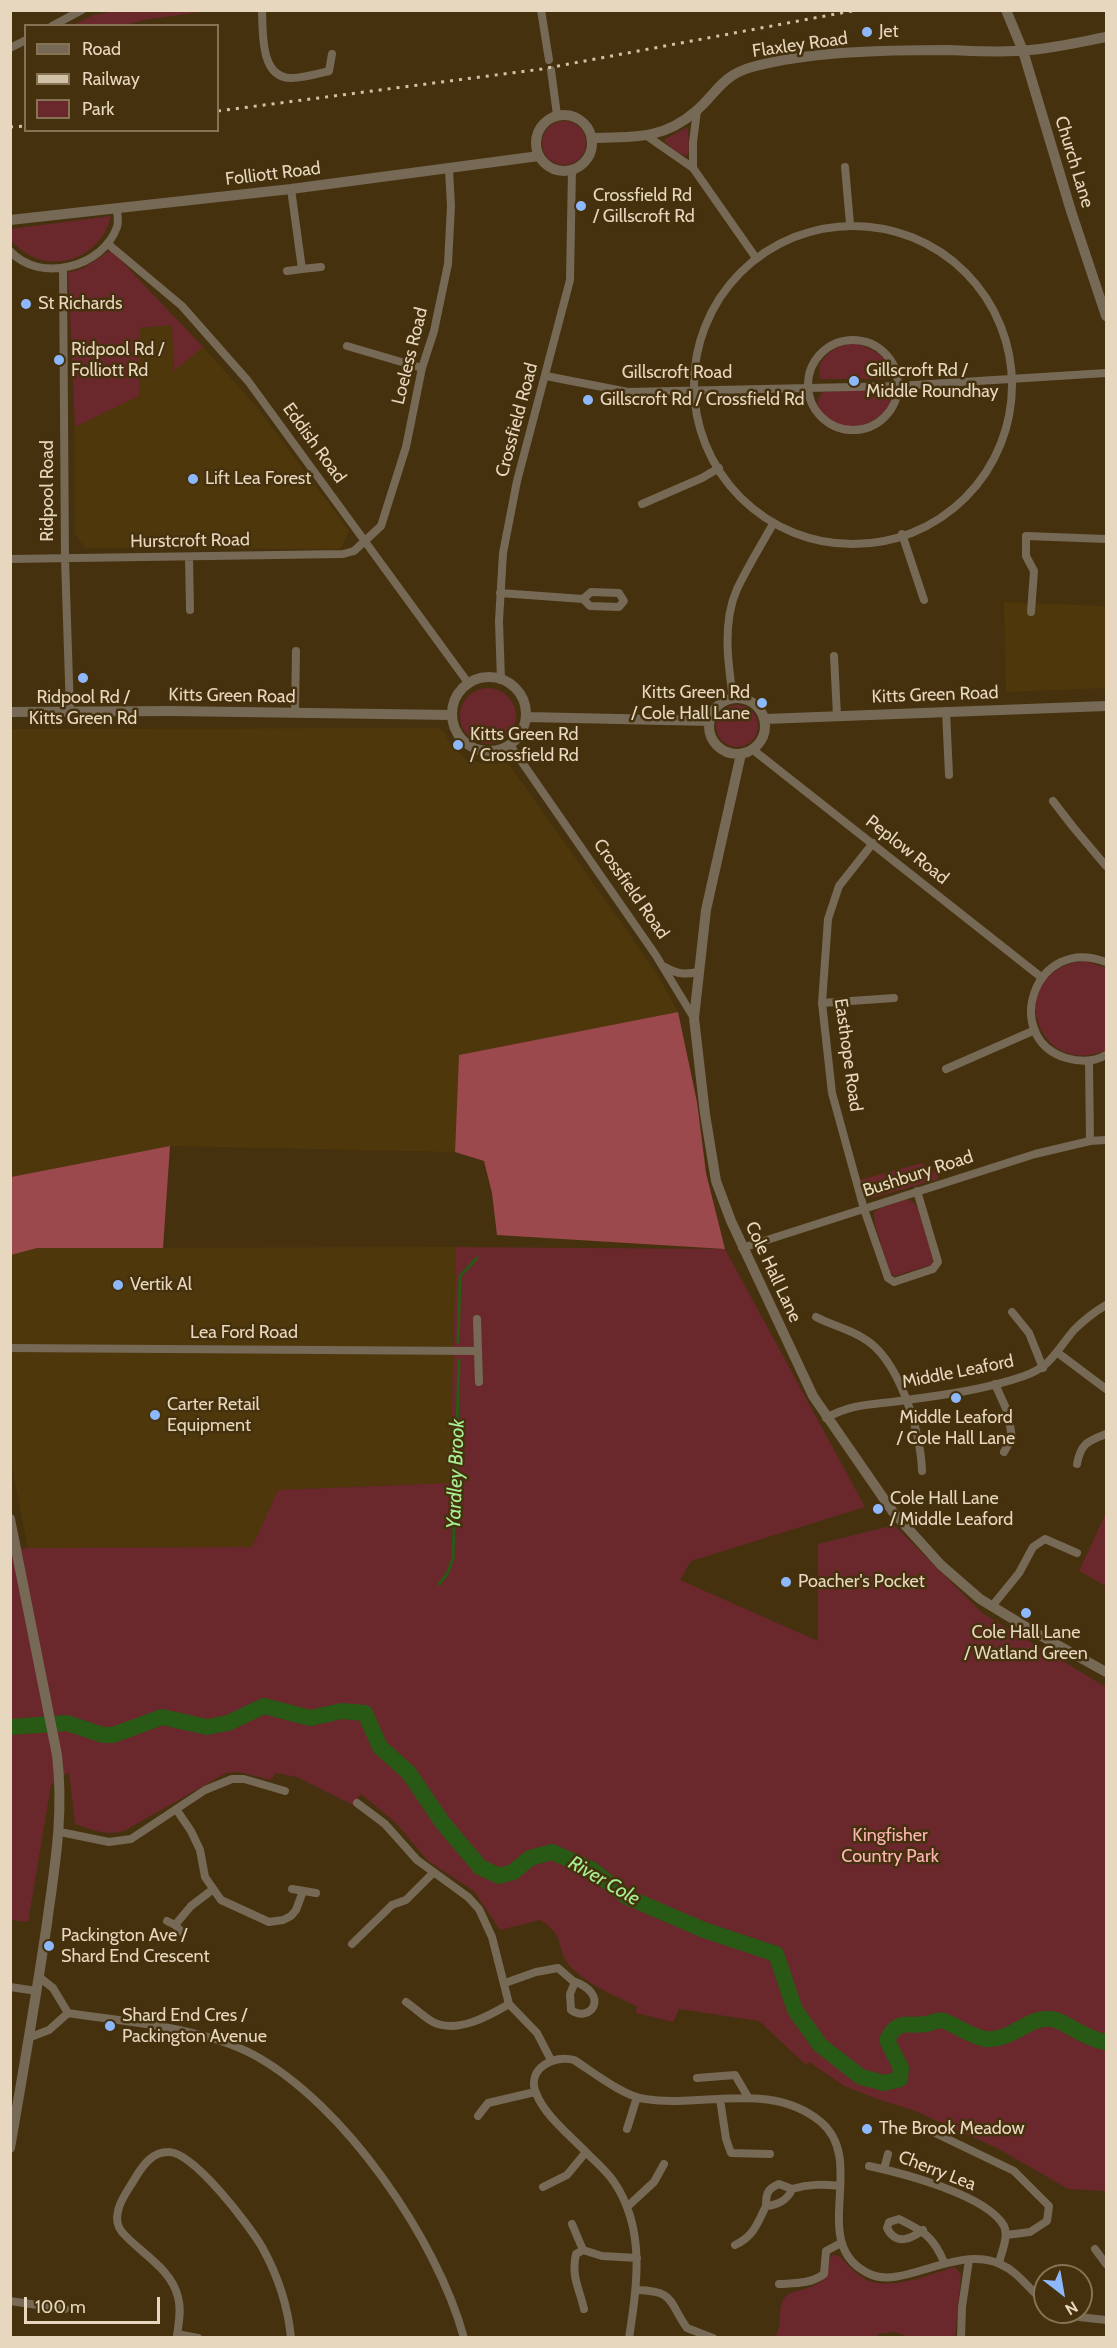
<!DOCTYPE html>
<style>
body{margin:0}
#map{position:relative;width:1117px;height:2348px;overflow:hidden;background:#45310d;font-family:Cabin,sans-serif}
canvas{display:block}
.frame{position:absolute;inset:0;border:12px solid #e7d7bf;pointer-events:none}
.legend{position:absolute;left:24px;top:24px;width:195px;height:108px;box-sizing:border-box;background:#45310d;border:2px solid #867354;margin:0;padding:8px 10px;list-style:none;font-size:18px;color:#e7d7bf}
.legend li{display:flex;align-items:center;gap:12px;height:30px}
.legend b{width:30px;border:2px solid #867354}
.north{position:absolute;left:1033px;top:2264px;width:60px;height:60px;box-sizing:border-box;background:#45310d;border:2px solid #867354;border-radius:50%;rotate:149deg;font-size:16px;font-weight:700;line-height:24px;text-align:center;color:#e7d7bf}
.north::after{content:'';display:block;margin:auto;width:21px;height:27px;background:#8db9fc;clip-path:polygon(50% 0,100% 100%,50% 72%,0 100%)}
.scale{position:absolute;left:24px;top:2297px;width:136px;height:27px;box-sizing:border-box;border:3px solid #e7d7bf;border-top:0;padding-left:8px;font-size:18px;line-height:21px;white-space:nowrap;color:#e7d7bf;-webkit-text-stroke:4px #45310d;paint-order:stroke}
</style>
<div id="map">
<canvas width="1117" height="2348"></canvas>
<div class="frame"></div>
<ul class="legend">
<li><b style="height:8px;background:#766956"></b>Road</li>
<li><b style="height:8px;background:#d1c1a7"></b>Railway</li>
<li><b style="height:16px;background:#6a282d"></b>Park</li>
</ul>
<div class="north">N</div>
<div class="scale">100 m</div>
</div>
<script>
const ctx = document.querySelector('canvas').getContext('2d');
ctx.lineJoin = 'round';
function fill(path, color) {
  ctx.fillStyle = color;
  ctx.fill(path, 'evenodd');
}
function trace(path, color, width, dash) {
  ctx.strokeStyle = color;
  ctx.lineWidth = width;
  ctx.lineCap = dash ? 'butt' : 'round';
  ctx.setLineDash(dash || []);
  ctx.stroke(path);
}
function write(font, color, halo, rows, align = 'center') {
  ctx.font = font + ' Cabin,sans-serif';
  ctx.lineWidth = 5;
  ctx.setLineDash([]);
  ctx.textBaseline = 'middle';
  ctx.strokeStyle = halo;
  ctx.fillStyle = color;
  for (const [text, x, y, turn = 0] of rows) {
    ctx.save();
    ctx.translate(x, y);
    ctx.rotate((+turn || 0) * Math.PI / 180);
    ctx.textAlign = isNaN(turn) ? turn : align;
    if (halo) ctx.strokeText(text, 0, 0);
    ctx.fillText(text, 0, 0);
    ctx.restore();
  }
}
const built = new Path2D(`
 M172,325L174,370L203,347L256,406L349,531L341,549L85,548L75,534V427L139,396L140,328Z
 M1004,602L1106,606V688L1006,692Z
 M438,728L443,731L452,746L467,760L485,764L508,763L625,928L657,974L678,1012L459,1055L455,1152L170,1146L11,1177V729Z
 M456,1247L450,1483L278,1490L252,1547L28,1548L11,1462L10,1255L37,1248Z`);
const green = new Path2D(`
 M116,11L206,10V11L144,20L125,25H73L93,15Z
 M542 143a22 22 0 1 1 44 0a22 22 0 1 1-44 0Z
 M688,127L689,150L687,156L678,153L665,142V139Z
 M111,216C100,263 42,278 11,240V229Z
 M111,250L203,347L174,371L172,325L140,328L139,396L75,427L68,273L84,268Z
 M857,343L878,353L889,364V371L884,379H820L819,365C830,349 837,346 857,343Z
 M885,389L891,393C892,405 887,411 878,417C870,422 861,428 851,428C835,427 806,409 823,392Z
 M460 716a28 28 0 1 1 56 0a28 28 0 1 1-56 0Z
 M716 726a21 21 0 1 1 42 0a21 21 0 1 1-42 0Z
 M1085,961L1106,968V1050C1035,1081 1002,970 1085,961Z
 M922,1163L937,1173L938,1179L872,1198L866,1194L860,1180Z
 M908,1199L914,1203L918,1209L933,1259L931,1265L895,1276L890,1273L875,1225L874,1213L878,1209Z
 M456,1247L725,1249L865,1507L691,1561L680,1580L818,1641V1544L894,1525L982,1613L1106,1687V2191L1068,2189L997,2148L913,2110L880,2100L844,2086L809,2062L806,2065L759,2021L679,2009L673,2022L636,2013L637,2006C615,1996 586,1984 569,1965C555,1948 567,1936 540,1920L500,1930L474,1891L428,1861L395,1822L361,1794L353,1805L297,1777L276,1773L271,1780L239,1772L226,1773L124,1831C105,1836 92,1830 75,1824L69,1772L51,1785L28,1922L11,1920V1551L28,1548L252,1547L278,1490L450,1483Z
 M1106,1513V1586L1079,1571Z
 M834,2255L839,2256C848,2264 855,2275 867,2280C891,2291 931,2274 955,2267L961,2275L955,2337H908L895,2332L878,2334V2338H774C784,2326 776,2309 785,2297C789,2293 793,2292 798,2291C824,2283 825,2283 831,2256Z`);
const forest = new Path2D(`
 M678,1012L697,1102L706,1173L725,1249L497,1235L492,1193L484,1161L455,1152L459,1055Z
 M170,1146L163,1248H37L11,1255V1177Z`);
const stream = new Path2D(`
 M458,1342L460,1276L477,1258
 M439,1584L447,1574L453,1559L459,1360`);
const river = new Path2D(`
 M10,1727L67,1723L103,1735H113L162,1717L207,1727L228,1723L264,1706L310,1718L342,1711L365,1713L380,1747L409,1773L442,1822L480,1867L499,1876L513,1872L530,1858L552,1852L591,1869L627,1897L704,1930L776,1954L795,2010L820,2045L861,2077L884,2083L900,2079L901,2068L887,2040C898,2018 907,2027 926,2024C932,2023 938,2019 944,2021C956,2025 974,2038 986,2039C1012,2042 1031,2012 1056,2020C1073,2027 1087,2039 1106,2042`);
const minor = new Path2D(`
 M262,10C263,32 260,78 291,78C303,78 317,74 329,71L332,54
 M541,10L549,60
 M52,26L82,10
 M10,48L26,40
 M551,70L557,115
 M647,136L693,168L756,258
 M845,167L850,224
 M693,168V142L697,111
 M694 385a159 159 0 1 1 318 0a159 159 0 1 1-318 0Z
 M108,244L182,306L248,381L469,684
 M10,251C40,284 103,267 117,227C119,221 117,213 117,208
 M63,269L65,559L70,712
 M302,269L321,267
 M287,271L302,269L291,189
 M808 385a45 45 0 1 1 90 0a45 45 0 1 1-90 0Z
 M347,346L422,368
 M546,376L628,392L898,386L1106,373
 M642,504L702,478L719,468
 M902,534L924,600
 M189,558L190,610
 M10,559L343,554L354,551L381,526L406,447L422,368L434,331L448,264L451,206L449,169
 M500,593L583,599L591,592L619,593L624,601L619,607L590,606L583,599
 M1031,612L1034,571L1026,556V536L1106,539
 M834,656L837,716
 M501,680L499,621L503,553L517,481L570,280L572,169
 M733,698C728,663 722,623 737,589C748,566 761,545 773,524
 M946,711L949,775
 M295,713L296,651
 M510,745L655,954L694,1018
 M752,749L1041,977
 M1053,801L1073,827L1106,866
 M873,843L839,886L828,919L822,1003L832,1093L864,1209L888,1278L894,1282L933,1269L938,1262L917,1191
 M1106,962C1034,934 1001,1038 1066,1058C1080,1062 1094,1062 1106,1055
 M665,967C677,974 685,975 698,972
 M822,1003L894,998
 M1089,1061L1090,1141
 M946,1069L1035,1030
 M742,1248L1035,1154L1090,1141L1106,1140
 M1012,1312L1029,1333L1043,1368
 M816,1317C831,1325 849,1329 863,1338C899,1358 921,1432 922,1471
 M477,1319L479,1382
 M10,1348L477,1351
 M1058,1353L1106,1389
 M995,1384L1008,1413L1012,1438L1004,1452
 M826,1418C855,1402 876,1405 906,1400C945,1395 987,1389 1024,1376C1052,1366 1056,1351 1074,1330C1084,1320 1094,1312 1106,1305
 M1077,1464C1081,1443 1088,1441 1106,1434
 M993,1605L1019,1573L1033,1547L1045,1539L1077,1553
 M357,1803L385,1824L417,1860L468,1897L479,1909L492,1937L509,2004L537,2033L551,2060
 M176,1809L191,1831L200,1850L205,1877L221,1900L269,1922L283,1920L291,1916L296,1910L303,1891
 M60,1832L109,1842L131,1839L205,1790L232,1779H244L285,1791
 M292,1889L316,1893
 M167,1921L175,1925L183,1933
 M175,1925L191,1906L212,1890
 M352,1944L392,1905L406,1900L433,1873
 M39,1977L53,1988L68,2013C126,2022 202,2027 254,2055C344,2104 437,2239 464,2338
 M505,1983L536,1972L558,1968L573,1981C611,1994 591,2024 571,2010L570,1994L575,1982
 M10,1987L37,1991
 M406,2002C415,2008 424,2017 433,2022C457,2034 489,2016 509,2004
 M28,2038L49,2030L68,2013
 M697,2078L735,2075L748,2097
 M720,2099L726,2139L731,2153L770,2154
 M478,2116L488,2103L535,2092
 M627,2129L637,2097
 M922,2129L931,2131L1014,2171L1049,2206L1047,2221L1030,2232L1006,2235
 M869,2166C902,2173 987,2195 1004,2226C1009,2237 1001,2253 999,2263
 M884,2169L888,2154
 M543,2187L567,2175L586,2152
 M766,2206C766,2194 767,2189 779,2184L792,2189
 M627,2207L654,2182L664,2164
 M572,2224L583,2250
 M923,2230C911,2239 896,2246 887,2228L889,2222L899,2219C923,2231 933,2236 944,2262
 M735,2245C754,2236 757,2224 766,2206C777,2205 788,2200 792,2189C809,2184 822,2184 840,2186
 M1095,2249L1106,2264
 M779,2284C795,2283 811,2284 824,2274L826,2251L841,2243
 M637,2290C675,2291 668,2301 687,2328L713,2338
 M10,2301L65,2309
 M584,2309C579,2287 571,2277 576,2254L583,2250L602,2256L637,2258
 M1062,2312L1079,2317L1106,2320
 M177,2334L198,2338
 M177,2338C178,2324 182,2311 178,2297C171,2268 140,2253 122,2232C117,2226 116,2219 118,2211C120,2199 131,2186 137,2175C144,2164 153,2152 168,2152C193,2151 249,2225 262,2247C277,2274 288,2307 291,2338
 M629,2338C637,2285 646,2229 614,2182C606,2170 593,2160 583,2149C567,2133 544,2114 536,2093C526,2069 554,2054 574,2060C593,2072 623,2096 645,2099C704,2108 770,2080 821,2122C869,2163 805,2247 872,2275C904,2288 957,2245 1000,2264C1019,2272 1029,2290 1045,2302
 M961,2338L962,2307L969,2260`);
const tertiary = new Path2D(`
 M1006,10L1023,51L1071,211L1106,316
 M536 143a28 28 0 1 1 56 0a28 28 0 1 1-56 0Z
 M592,138C633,137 663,140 696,111C716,94 722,75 752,67C812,51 886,50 948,50C975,51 1003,53 1030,50C1055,48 1081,42 1106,37
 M10,220L291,189L539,156
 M452 714a37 37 0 1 1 74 0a37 37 0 1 1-74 0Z
 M709 726a28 28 0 1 1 56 0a28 28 0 1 1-56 0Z
 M10,712L170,711L452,715
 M527,717L710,721
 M765,719L1106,706
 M741,754L706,910L694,1018L705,1114L716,1181L731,1221L813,1396L893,1512L941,1565L980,1599L1036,1633L1106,1672
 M10,1519L57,1755C64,1815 55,1864 47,1923C36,1998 23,2073 10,2148`);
const rail = new Path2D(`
 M218,111L542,69L857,10
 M10,127L26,126`);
const markers = [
 [867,32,6,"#8db9fc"],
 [581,206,6,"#8db9fc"],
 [26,304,6,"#8db9fc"],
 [59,360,6,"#8db9fc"],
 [854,381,6,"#8db9fc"],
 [588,400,6,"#8db9fc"],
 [193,479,6,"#8db9fc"],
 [83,678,6,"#8db9fc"],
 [762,703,6,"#8db9fc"],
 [458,745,6,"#8db9fc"],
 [118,1285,6,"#8db9fc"],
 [956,1398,6,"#8db9fc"],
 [155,1415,6,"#8db9fc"],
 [878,1509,6,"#8db9fc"],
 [786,1582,6,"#8db9fc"],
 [1026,1613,6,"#8db9fc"],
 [49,1946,6,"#8db9fc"],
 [110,2026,6,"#8db9fc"],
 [867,2129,6,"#8db9fc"]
];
const poiNames = [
 ["Jet",879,32],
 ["Crossfield Rd",593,196],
 ["/ Gillscroft Rd",593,217],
 ["St Richards",38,304],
 ["Ridpool Rd /",71,350],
 ["Folliott Rd",71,371],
 ["Gillscroft Rd /",866,371],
 ["Middle Roundhay",866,392],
 ["Gillscroft Rd / Crossfield Rd",600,400],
 ["Lift Lea Forest",205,479],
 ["Kitts Green Rd",750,693,"right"],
 ["/ Cole Hall Lane",750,714,"right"],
 ["Ridpool Rd /",83,698,"center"],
 ["Kitts Green Rd",83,719,"center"],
 ["Kitts Green Rd",470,735],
 ["/ Crossfield Rd",470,756],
 ["Vertik Al",130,1285],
 ["Carter Retail",167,1405],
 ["Equipment",167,1426],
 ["Middle Leaford",956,1418,"center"],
 ["/ Cole Hall Lane",956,1439,"center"],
 ["Cole Hall Lane",890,1499],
 ["/ Middle Leaford",890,1520],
 ["Poacher's Pocket",798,1582],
 ["Cole Hall Lane",1026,1633,"center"],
 ["/ Watland Green",1026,1654,"center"],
 ["Packington Ave /",61,1936],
 ["Shard End Crescent",61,1957],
 ["Shard End Cres /",122,2016],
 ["Packington Avenue",122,2037],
 ["The Brook Meadow",879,2129]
];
const streetNames = [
 ["Flaxley Road",800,45,-8],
 ["Church Lane",1074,162,73],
 ["Folliott Road",273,174,-7],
 ["Loeless Road",410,356,-76],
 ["Gillscroft Road",677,373],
 ["Crossfield Road",517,420,-75],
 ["Eddish Road",314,443,54],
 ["Ridpool Road",48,491,-90],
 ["Hurstcroft Road",190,541,-1],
 ["Kitts Green Road",935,695,-2],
 ["Kitts Green Road",232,696,1],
 ["Peplow Road",907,850,38],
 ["Crossfield Road",631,889,55],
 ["Easthope Road",848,1055,82],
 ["Bushbury Road",918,1174,-18],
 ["Cole Hall Lane",773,1272,65],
 ["Lea Ford Road",244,1333],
 ["Middle Leaford",958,1372,-11],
 ["Cherry Lea",937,2171,21]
];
const parkNames = [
 ["Kingfisher",890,1836],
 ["Country Park",890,1857]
];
const waterNames = [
 ["Yardley Brook",456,1474,-88],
 ["River Cole",604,1881,30]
];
fill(built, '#4f370c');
fill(green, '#6a282d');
fill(forest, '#9c494d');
trace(stream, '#285915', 3);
trace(river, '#285915', 16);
trace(minor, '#766956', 8);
trace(tertiary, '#766956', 10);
trace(rail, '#d1c1a7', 3, [3, 6]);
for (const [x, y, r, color] of markers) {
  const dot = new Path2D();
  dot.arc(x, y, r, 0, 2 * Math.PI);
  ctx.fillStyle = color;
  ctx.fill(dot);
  trace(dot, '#45310d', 2);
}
write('18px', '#e7d7bf', '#45310d', poiNames, 'left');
write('18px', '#e7d7bf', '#45310d', streetNames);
write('18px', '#feb5b6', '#45310d', parkNames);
write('italic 20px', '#a7ed91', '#45310d', waterNames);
</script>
